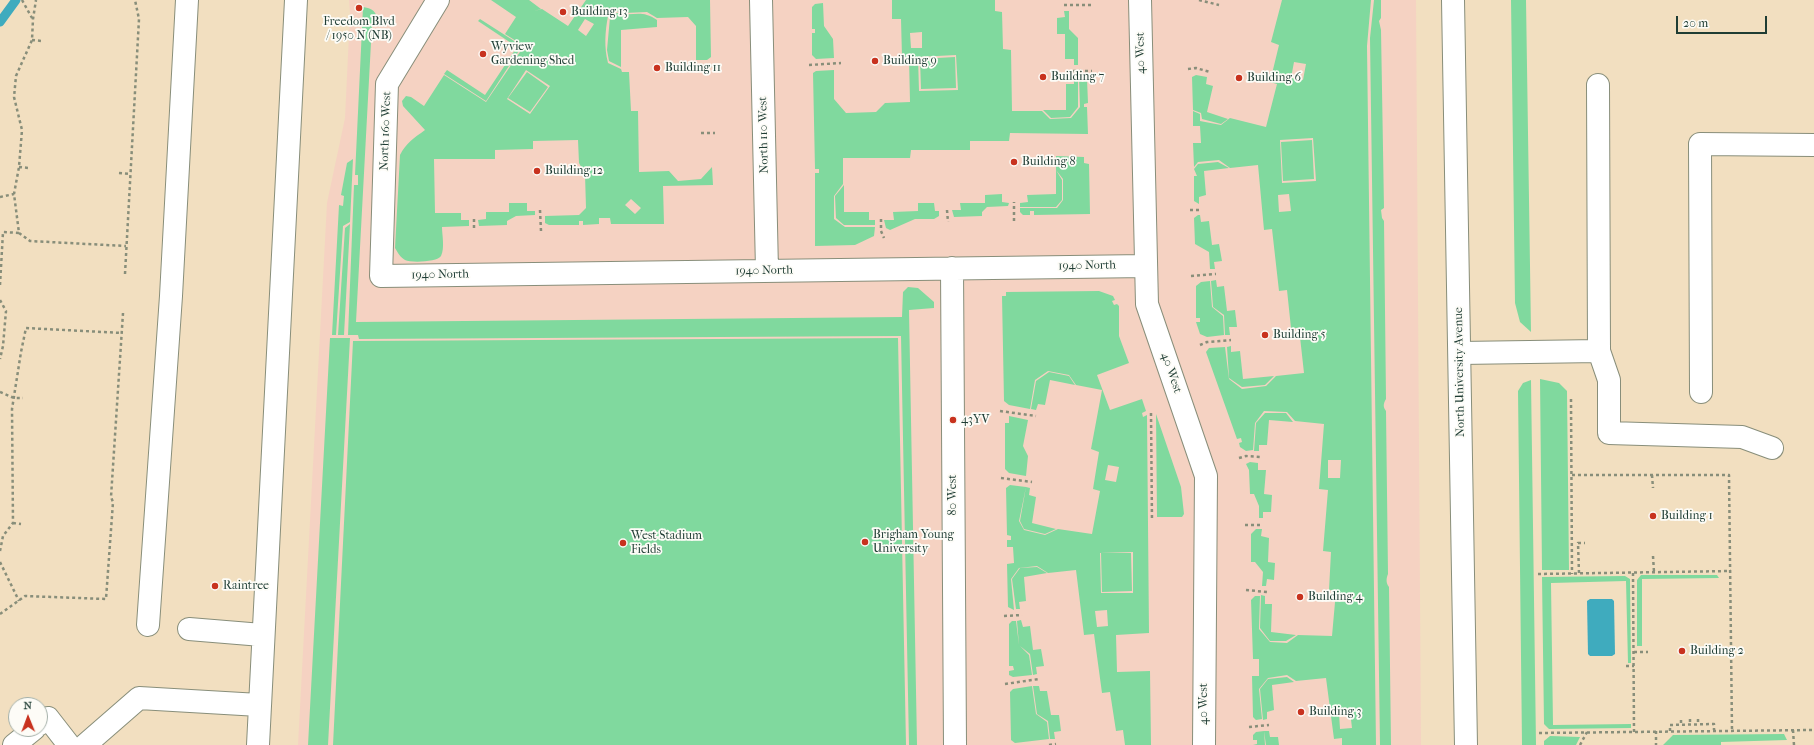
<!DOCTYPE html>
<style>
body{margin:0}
#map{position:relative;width:1814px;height:745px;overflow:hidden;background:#f2dfc0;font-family:"IM FELL French Canon",serif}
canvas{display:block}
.north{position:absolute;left:8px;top:697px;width:40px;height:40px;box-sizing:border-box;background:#fdfcf7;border:1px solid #a4b0a9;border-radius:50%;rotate:359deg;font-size:11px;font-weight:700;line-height:16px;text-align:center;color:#1f3d34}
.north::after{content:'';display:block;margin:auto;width:14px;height:18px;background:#c8321e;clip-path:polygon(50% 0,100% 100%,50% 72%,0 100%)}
.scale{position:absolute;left:1676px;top:16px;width:91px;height:18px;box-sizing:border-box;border:2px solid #1f3d34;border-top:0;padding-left:5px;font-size:12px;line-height:14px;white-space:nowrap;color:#1f3d34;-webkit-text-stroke:3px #fdfcf7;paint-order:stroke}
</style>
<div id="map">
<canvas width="1814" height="745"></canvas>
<div class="north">N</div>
<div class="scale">20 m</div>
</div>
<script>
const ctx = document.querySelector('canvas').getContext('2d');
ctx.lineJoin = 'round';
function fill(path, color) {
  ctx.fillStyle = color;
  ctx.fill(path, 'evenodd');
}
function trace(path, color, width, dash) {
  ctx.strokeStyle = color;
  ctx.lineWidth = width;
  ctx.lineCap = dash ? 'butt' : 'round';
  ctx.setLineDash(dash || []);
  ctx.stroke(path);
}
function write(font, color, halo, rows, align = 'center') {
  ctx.font = font + ' "IM FELL French Canon",serif';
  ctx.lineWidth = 3.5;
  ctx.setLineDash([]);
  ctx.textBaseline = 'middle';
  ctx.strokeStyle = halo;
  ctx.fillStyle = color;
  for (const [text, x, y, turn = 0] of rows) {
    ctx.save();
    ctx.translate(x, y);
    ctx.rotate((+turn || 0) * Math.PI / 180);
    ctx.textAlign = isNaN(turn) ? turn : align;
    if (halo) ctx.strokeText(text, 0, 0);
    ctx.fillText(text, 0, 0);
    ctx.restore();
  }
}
const built = new Path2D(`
 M349,0H1416L1421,745H298L327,203L345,118L350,13Z`);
const green = new Path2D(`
 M491,0H529L541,9L534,11L542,9L568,26L586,0H710L711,57L707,60H696V26L688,17L657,18L647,12L624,13L616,11L608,16C605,32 604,47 608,63L621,69L622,72H629L631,111H638L639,172L669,171L678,181L701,179L712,167L713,185L663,186L664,224H611L610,218H599V224L583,225V221H579V225H549L545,223V216L579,215L586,208L585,174L579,163L578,140L533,141V149L495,150V159H434L435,213H461V220H469V226L442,227C442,235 445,248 441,256C438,262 411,263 405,260C400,257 398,253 395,248L400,155C406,143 414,138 425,130L403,106L402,101L406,96L411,97L424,106L444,75L486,102L524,46L505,34L516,17ZM585,19L594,24L586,36L578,30ZM526,70L550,86L530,114L507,99ZM631,199L641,208L635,214L625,205Z
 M892,0H995V11L1002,12L1003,49L1011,50L1012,111H1042L1050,119L1071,118L1080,107L1079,77H1084L1087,79L1088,103L1084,104V107H1087L1088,134L1010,133L1009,141H970V150H911L910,158H843V184L834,196V219L845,227H875L874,236L855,245L815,246V173H819V169H815L813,73L816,71L834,70V99L846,113L876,112L885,103L910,102L909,57H902L901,19H892ZM922,32V48H911L910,33ZM956,55L958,90L919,91L918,57Z
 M1282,0H1371L1367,46L1376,745H1342V738L1334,739L1326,678L1296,681L1287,675L1268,678L1259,689L1262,719L1256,720L1253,717L1252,676H1259V659H1253L1251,600L1255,596H1260L1259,629L1270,642L1287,643L1298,635L1332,636L1336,591L1329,590L1331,552L1323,551L1328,490L1319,489L1324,424L1295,421L1287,412L1264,411L1255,423L1253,450L1246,451L1240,447L1239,443L1242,442L1241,438L1237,439L1206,352L1209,348L1225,347L1229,379L1242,389L1266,386L1276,376L1304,373L1299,328H1291L1287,290L1279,291L1272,229L1264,230L1258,165L1230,168L1219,160L1198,162L1194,167L1193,143H1201L1200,126H1193V111L1200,114V121L1221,125L1230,118L1266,127L1277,84L1270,82L1279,45L1271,42ZM1294,62L1306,64L1303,80L1291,78ZM1313,138L1316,181L1282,183L1280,140ZM1289,194L1291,211L1279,212L1278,195ZM1328,460H1341L1340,478H1328ZM1350,711L1352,728L1340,729L1339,713Z
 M1374,0H1381V18L1379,21L1381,30L1384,208L1381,210L1382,218L1384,221L1386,399C1383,404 1383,407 1386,411L1388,574C1386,579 1386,583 1389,587L1391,745H1380L1370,38Z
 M1511,0H1526L1531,332L1520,322L1515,303Z
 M823,3L824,26L833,39L834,58L816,59L812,55V33H815V29H812V7L815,4Z
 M363,7C370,8 375,10 377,17L372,24L356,322L902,317L903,292L908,287L918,288L934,302V308L909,310L917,745H909L901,336L359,339L358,335H348L354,185H358V175H355Z
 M1064,11H1069V29L1078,38V65H1074V59H1065V34H1057V18L1065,17Z
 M617,13C634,17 641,9 657,20V27L621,30V67L609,61L607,50L610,17Z
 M480,19L522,46L486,101L444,74L447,70L485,95L517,47L478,21Z
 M955,57L956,88L921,89L920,59Z
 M527,72L548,87L530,112L508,98Z
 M1196,75L1207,77L1206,84L1213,86L1207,112L1228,119L1221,124L1202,119L1201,113L1193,110L1192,77Z
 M1074,77H1078V107L1070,117L1051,118L1043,110H1066V84H1074Z
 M1312,140L1314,179L1283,181L1281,142Z
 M1056,156L1084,157V163L1089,164L1090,214L1034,215V211H1030V215H1023L1020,212V208H1057L1063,200V179L1056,170Z
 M353,159L350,222L343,226L336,335H332L339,205L343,206L344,196L341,195L347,163Z
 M1218,162L1229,168L1204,171L1206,195L1199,197V204L1194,201V176H1197L1194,169L1198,164Z
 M1056,170L1062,180V200L1056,207H1020V203L1028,202L1027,195L1056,194Z
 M844,185V212H869V220H875V225H844L836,218L835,196Z
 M1002,194V202L1009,203L1008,206L987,207L982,212V216L954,217L952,210H961L960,203H985V195Z
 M509,203H527V211H535V215L516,216L507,221V225L479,226L478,220L486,219V212H509Z
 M918,203H934L935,211H939V216L934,219H915L890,230L886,228L884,220H894L893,212L918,211Z
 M1198,215H1200L1201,222L1209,221L1212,245L1219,244L1222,261L1214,262L1215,269H1210L1209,252L1195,244L1194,218Z
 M350,224L344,335H338L345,228Z
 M1216,280L1217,287L1224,286L1227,311L1235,310L1237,327H1229L1230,335H1225L1224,315L1213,307L1211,281Z
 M1210,281L1212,307L1223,316L1224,335L1207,337L1200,334L1196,322H1200V318H1196V286L1201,282Z
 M1099,291L1113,296L1115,300L1112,301L1114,305L1117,304L1119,306V336L1129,363L1097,375L1110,410L1142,399L1146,411L1142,413L1143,417L1147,415L1149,633L1116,635L1117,672L1150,671L1151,745H1125L1123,730L1116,731L1110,692L1102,693L1094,634L1084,635L1076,570L1048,573L1037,566L1019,568L1011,579L1014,610L1008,607L1007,564L1014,563L1013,547H1007V540H1011V536L1007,535L1006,488L1010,485L1026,487L1019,521L1024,530L1045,535L1058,529L1092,534L1100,491L1093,489L1099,452L1091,449L1102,390L1076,385L1069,375L1048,371L1035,380L1030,409L1009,405L1004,401L1002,296H1006V292ZM1108,465L1119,467L1116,482L1105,480ZM1133,552V593H1101L1100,553ZM1107,610L1108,626L1097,627L1095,611Z
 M330,338H350L328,745H308Z
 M898,338L906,745H333L353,341Z
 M1231,346V352L1240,351L1243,379L1274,376L1265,385L1242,387L1229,378L1227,347Z
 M1049,372L1069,376L1075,385L1050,380L1045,405L1038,404L1036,410L1031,409L1036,381Z
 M1540,379L1559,383L1567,391L1569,570H1542Z
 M1531,380L1536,745H1522L1518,391L1523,383Z
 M1265,413H1286L1293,422L1269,420L1267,445H1259V451H1254L1256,423Z
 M1156,414L1181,487L1184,514L1182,517H1157Z
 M1009,416L1028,420L1023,446L1028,456L1026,476L1009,473L1005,469V423H1009Z
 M1250,462L1258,463V470H1266L1264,494L1272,495L1271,512H1263V518H1259V506L1254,494H1250L1249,470L1246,464Z
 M1026,487L1030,488L1029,495L1036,497L1032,523L1056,529L1045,534L1024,529L1020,521Z
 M1256,529H1262L1261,536L1269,538L1268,562L1275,563L1274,580L1267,579L1266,586H1262L1263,572L1255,562H1251V534Z
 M1101,553H1131L1132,591L1102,592Z
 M1037,567L1047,573L1024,577L1026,601L1019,602L1020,609H1016L1012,579L1020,568Z
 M1641,575H1717L1719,578L1642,579V646H1637V580Z
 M1625,576L1630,579L1631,663H1628L1626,581L1551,583L1553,725L1631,724V728L1549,729L1544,724L1542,577Z
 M1261,595L1265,596V604H1272L1271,632L1296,635L1286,641H1270L1260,628Z
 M1021,620L1023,627L1030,626L1033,650L1041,649L1044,666L1036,667L1037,674L1033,675L1030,654L1020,646L1029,655L1032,675L1013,677L1009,675V671L1014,670L1013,666H1009V624L1012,621H1016L1019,645L1017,621Z
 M1287,677L1294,682L1272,685L1274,710L1267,712V719L1263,720L1260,689L1268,679Z
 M1032,686L1036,714L1047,722L1049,739L1015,743L1011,740L1010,692L1013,689Z
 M1033,686H1039L1040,691H1047L1051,715H1059L1061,731L1054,732L1055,739H1050L1048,721L1037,714Z
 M1264,731H1269L1270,737H1278L1279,745H1266Z
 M1264,731L1265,745H1253L1257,744V740H1253V735L1256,732Z
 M1784,734L1787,740L1721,742V745H1663L1673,735Z
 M1550,736L1580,737L1576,745H1544V741Z`);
const water = new Path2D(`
 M1590,599H1612L1614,601L1615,654L1612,656H1590L1588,654L1587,601Z`);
const stream = new Path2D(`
 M0,22L16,0`);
const path = new Path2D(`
 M22,0L32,18
 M1199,0L1219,5
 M1064,5H1091
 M32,40L42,41
 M809,65L841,63
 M691,66H714
 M1188,69L1196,68L1210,72
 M1073,71H1092
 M701,133H715
 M19,167L29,168
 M119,173L130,174
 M0,197L14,194
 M540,210L541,231
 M947,210L948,222
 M1190,210H1200
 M474,219V231
 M881,219V231L884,238
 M1014,221V202
 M19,233L30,241L126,246
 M125,274L139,19L135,0
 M1191,276L1216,274
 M0,285L3,232L19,233L14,194L19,167L22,130L14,97L16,76L32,40L33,19L36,0
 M0,300L6,311L3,346L0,359
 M1200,345L1207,342L1231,340
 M0,392L14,398H23
 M1571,399L1572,574
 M1000,411L1036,416
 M1151,413L1152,521
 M1239,458L1246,456L1260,457
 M1572,475H1729L1732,730
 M1652,475L1653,488
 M1001,478L1032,482
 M13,523L21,524
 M1245,525H1263
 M0,551L3,536L13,523L12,409L21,352L26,328L122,333
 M1653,556L1654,572
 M0,562L19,601
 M1579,573L1578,543H1585
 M1633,573L1634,732
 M1538,574L1731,571
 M1246,590L1267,592
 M0,614L25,596L106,599L113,502L111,497L123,313
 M1004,616L1022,615
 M1716,650L1731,649
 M1634,652H1648
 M1626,666H1634
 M1005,684L1039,679
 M1690,719V725
 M1698,719V724
 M1681,720V725
 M1249,727L1269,725
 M1793,730L1794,745
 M1656,731V745
 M1670,731V725L1714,724V730
 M1539,733L1814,730
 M1049,745L1056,744
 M1580,745L1587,732`);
const minor = new Path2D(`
 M438,0L387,84L381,276L1146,266
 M761,0L767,270
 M1140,0L1147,304L1206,476L1204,745
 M1598,85L1599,351L1609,380V433L1742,437L1772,448
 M952,268L955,745
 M1460,353L1599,351
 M1701,392L1700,144L1814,145
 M148,625L171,296L187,0
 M189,629L262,635
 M40,724L48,718L69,745
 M14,745L34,729
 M85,745L139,698L259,705
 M258,745L296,0`);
const highway = new Path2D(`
 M1453,0L1466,745`);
const markers = [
 [359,8,4,"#c8321e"],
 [563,12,4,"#c8321e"],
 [483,54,4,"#c8321e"],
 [875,61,4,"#c8321e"],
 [657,68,4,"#c8321e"],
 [1043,77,4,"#c8321e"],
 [1239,78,4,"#c8321e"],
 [1014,162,4,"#c8321e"],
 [537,171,4,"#c8321e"],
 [1265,335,4,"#c8321e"],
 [953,420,4,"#c8321e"],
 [1653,516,4,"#c8321e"],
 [865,542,4,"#c8321e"],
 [623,543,4,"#c8321e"],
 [215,586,4,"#c8321e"],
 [1300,597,4,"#c8321e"],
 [1682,651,4,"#c8321e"],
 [1301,712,4,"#c8321e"]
];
const poiNames = [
 ["Building 13",571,12],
 ["Freedom Blvd",359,22,"center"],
 ["/ 1950 N (NB)",359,36,"center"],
 ["Wyview",491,47],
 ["Gardening Shed",491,61],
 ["Building 9",883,61],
 ["Building 11",665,68],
 ["Building 7",1051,77],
 ["Building 6",1247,78],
 ["Building 8",1022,162],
 ["Building 12",545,171],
 ["Building 5",1273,335],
 ["43YV",961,420],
 ["Building 1",1661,516],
 ["Brigham Young",873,535],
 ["University",873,549],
 ["West Stadium",631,536],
 ["Fields",631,550],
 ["Raintree",223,586],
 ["Building 4",1308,597],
 ["Building 2",1690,651],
 ["Building 3",1309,712]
];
const streetNames = [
 ["40 West",1141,53,-91],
 ["North 160 West",386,131,-88],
 ["North 110 West",764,135,-91],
 ["1940 North",1087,266,-1],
 ["1940 North",764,271,-1],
 ["1940 North",440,275,-1],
 ["North University Avenue",1460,372,-91],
 ["40 West",1171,373,71],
 ["80 West",953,495,-90],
 ["40 West",1204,704,-90]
];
fill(built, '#f5d2c2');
fill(green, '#80d99e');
fill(water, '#3fabbe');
trace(stream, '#3fabbe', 9);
trace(minor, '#888e7a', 24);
trace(highway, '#888e7a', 24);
trace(path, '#888e7a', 2.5, [3, 3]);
trace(minor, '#fff', 22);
trace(highway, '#fff', 22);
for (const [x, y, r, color] of markers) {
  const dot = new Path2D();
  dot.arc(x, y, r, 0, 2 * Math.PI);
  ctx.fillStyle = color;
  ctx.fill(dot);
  trace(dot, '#fdfcf7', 1.5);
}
write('12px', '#1f3d34', '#fdfcf7', poiNames, 'left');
write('12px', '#1f3d34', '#fdfcf7', streetNames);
</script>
